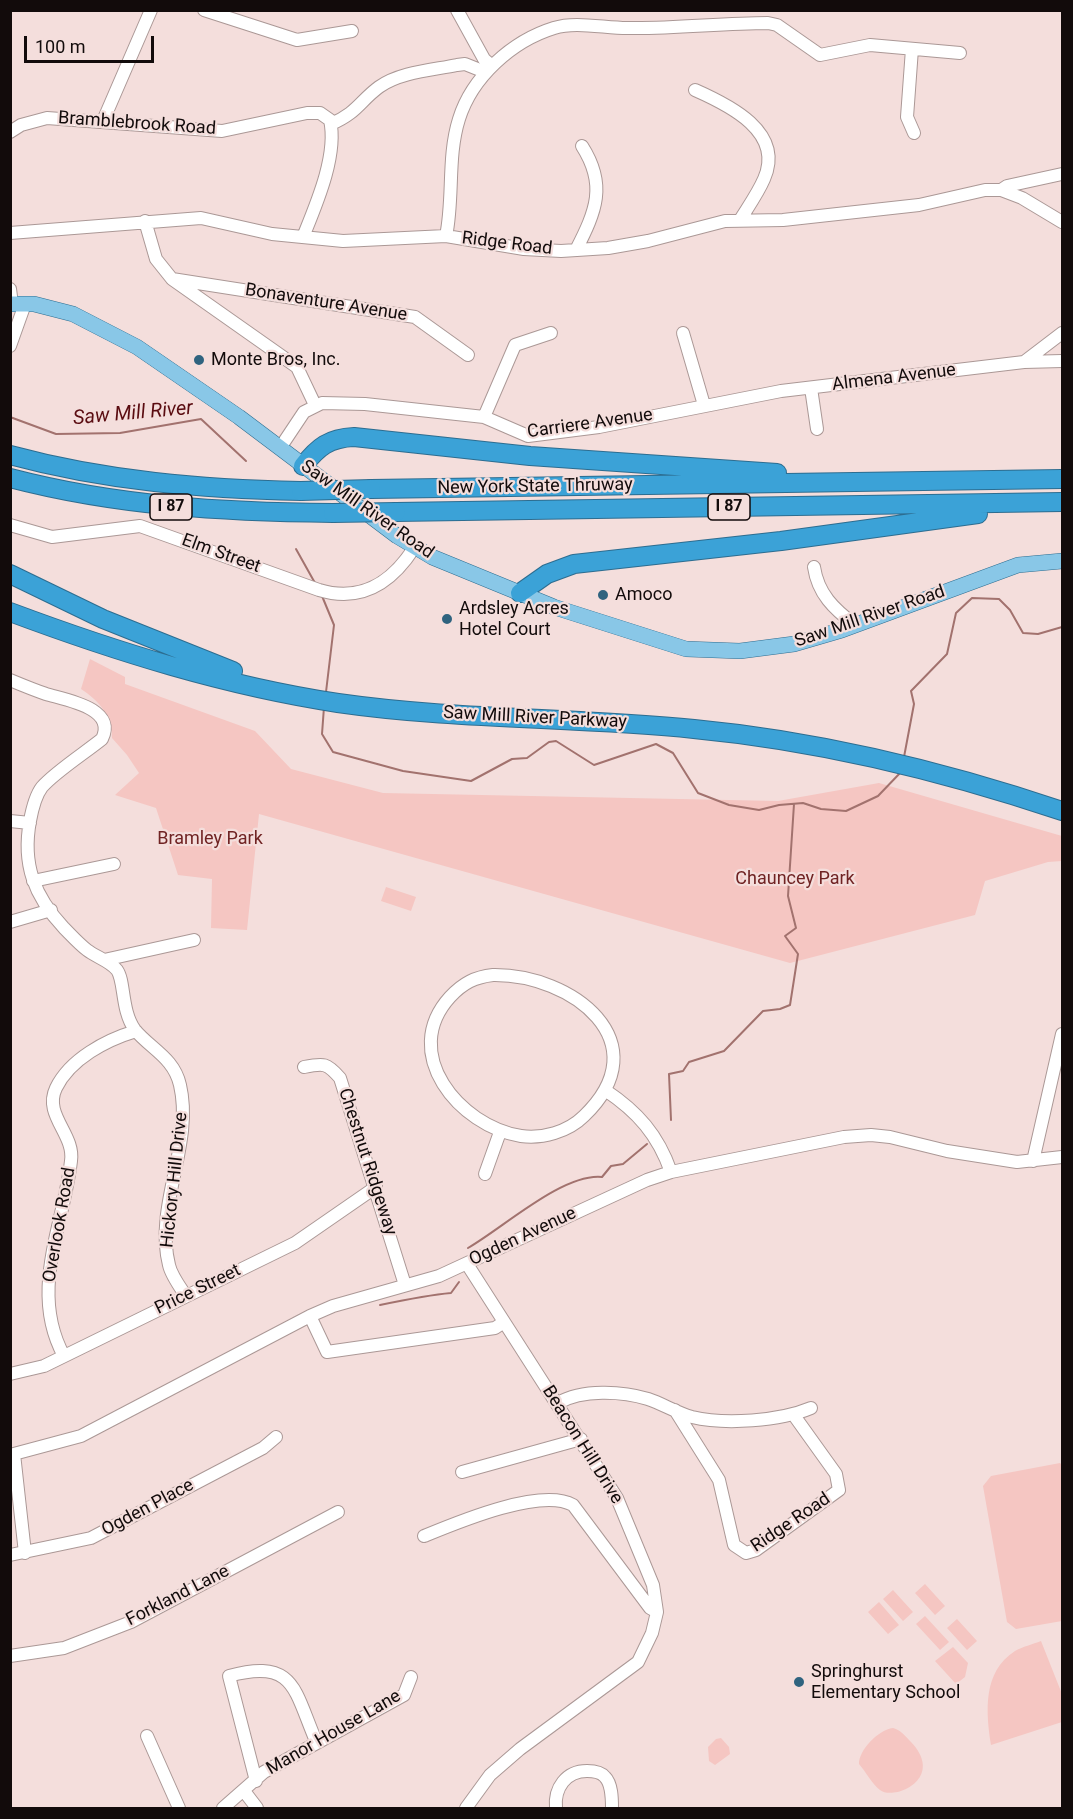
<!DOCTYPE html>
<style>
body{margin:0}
#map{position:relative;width:1073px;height:1819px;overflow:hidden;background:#f4dedc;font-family:Roboto,sans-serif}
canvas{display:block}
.frame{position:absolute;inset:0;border:12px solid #120b0b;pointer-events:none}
.scale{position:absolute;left:24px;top:36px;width:130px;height:27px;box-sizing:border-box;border:3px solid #120b0b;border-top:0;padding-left:8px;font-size:18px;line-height:21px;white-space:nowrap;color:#120b0b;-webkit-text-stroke:4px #f4dedc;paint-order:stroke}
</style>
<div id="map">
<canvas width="1073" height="1819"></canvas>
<div class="frame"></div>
<div class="scale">100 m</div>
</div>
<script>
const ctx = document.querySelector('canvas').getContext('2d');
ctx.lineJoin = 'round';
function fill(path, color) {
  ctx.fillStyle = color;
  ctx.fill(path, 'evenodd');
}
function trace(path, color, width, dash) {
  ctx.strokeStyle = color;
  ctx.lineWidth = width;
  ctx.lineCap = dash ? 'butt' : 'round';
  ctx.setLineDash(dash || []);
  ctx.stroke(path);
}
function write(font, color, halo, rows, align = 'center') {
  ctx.font = font + ' Roboto,sans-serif';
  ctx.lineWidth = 4.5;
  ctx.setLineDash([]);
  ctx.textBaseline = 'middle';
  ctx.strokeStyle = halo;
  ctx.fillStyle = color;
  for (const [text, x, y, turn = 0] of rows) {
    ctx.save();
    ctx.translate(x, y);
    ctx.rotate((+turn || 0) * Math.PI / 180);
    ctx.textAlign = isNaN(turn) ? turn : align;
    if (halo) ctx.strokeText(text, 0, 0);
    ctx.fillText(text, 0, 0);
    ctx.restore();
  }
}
const green = new Path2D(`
 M90,659L125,677V684L255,731L291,769L383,793L778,801L879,783L1062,836V861L1048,862L985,881L975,915L790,963L259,814L247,930L211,928L212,879L178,875L156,808L115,795L139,773L127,755L112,738C112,715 99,701 81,689Z
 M386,887L416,897L411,911L381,901Z
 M1060,1463L1062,1465V1621L1016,1629L1007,1622L983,1486L991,1476Z
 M925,1584L945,1606L935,1615L915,1593Z
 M893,1590L913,1612L903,1621L883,1599Z
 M879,1602L899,1625L888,1634L868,1612Z
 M925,1616L949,1642L940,1650L916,1624Z
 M957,1619L977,1641L967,1650L947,1628Z
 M1041,1641L1062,1694V1722L991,1745C986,1713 982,1672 1015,1651C1022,1647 1033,1644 1041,1641Z
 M953,1647L968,1663L965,1677L956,1684L935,1661Z
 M893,1728C901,1730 905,1736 911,1742C946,1779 894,1801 880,1790C872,1784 866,1772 859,1764C859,1750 878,1730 893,1728Z
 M721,1738L729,1747L730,1754L715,1765L709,1761L708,1747L716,1739Z`);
const stream = new Path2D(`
 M10,417L56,434L120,433L201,419L246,461
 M296,549L315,583
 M322,596L334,625L326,692
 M324,707L322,734L333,752L403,771L471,781L512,759L527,758L549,742L556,741L594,765L656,744L673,753L698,793L729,805L759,810L779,805L803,803L821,809L846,811L878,796L901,772
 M904,757L914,704L911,691L947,654L956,613L972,598L999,599L1010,610L1023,633L1038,634L1062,627
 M671,1120L669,1074L683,1071L689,1062L724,1051L763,1011L780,1009L790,1005L798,954L785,936L796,928L788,896L794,804
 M468,1248C503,1228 563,1173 602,1177L611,1166L623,1164L647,1144
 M380,1305C404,1300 428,1295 451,1293L459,1282`);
const minor = new Path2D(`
 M204,10L297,40L352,31
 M457,10L484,59L491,65
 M912,49L907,117L914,133
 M695,90C729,105 785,132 764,179C758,193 748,207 740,220
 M103,121L151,10
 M331,124C357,113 360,101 379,87C400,72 433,70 457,65L465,64L485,72
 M10,132L21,125L47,118L222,131L307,113H320L330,120C338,155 316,205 303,237
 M1001,190L1007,186L1062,174
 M145,221L156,259L172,279L297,367L315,405
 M10,233L201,218L272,234L343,241L446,236L524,249L561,251L608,248L648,241L725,221L783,220L919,205L985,190H1001L1022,198L1062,222
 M446,236C454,198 447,157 459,119C472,77 512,41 554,28C575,21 604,28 627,28C674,29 721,23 768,23L777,25L820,55L870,45L960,53
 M576,250C596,211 607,185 582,146
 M172,279L415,317L468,355
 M10,289L12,304
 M683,333L704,405
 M10,346L25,304
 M1024,362L1062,333
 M811,388L817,429
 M484,417L515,345L551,333
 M280,448L304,412L322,403L365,404L484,417L528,436L599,427L781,391L1024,362L1062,361
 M10,525L52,537L140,526L319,590C362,603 392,582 414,548
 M814,567C818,594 834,609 855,625
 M10,680C22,685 34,690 46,694C66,700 117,708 102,739C86,752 55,772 42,787C35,796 32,810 30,821C22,864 34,896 64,928C71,935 79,944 87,950C96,957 110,961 117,970C125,981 121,1011 135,1030C151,1049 174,1058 180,1085C194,1145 154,1205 169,1265C171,1275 180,1287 186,1296
 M10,821L30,823
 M33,881L114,864
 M10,922L51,910
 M104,960L194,940
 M493,975C572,974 661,1042 584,1116C568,1132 542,1139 521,1136C459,1126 399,1053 450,997C463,983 475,977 493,975Z
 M304,1067C324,1063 327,1063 340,1078L405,1285
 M605,1090C638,1112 658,1135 671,1172
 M1033,1161L1062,1034
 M485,1174L500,1132
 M310,1316L327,1352L495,1328L504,1322
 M64,1356C29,1292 63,1228 71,1161C75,1134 43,1115 56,1088C70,1059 106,1040 136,1031
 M10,1374L44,1366L295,1243L376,1187
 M558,1403C582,1389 622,1391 648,1399C663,1404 677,1413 692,1417C725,1425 780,1421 811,1408
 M675,1410L719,1480L734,1545L746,1553L756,1550L839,1490L836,1474L793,1414
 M14,1454L25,1553
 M10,1455L81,1436L310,1316L333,1306L439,1276L647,1180L671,1172L844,1137L871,1135L890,1137L947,1151L1017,1162L1062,1157
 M462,1472L581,1439
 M424,1536C458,1522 541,1487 573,1505L650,1608L657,1612
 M10,1555L91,1538L263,1448L276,1437
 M10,1656L64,1648L131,1622L338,1512
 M147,1736L179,1808
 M256,1781L229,1676C295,1658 294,1690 316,1741
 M244,1791L257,1808
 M223,1808L264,1772L404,1695L411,1677
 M466,1808L490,1775L520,1749L638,1662L652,1633L657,1612L653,1585L617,1498L467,1264
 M556,1808C554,1788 566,1771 587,1771C594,1771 601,1772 605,1777C612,1784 612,1799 612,1808`);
const major = new Path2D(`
 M10,304H34L73,314L137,347L239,417L397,536L432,557L554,607L686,649L740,651L794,644L842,630L1018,565L1062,561`);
const highway = new Path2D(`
 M10,455C106,481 203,489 301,491
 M303,466C318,447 329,438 354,437L530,456L777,473
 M10,478C117,506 224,512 333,513
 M371,489L1062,479
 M396,512L1062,502
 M10,574L103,619L233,671
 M520,593L547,574L574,564L781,541L978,514
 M10,612C117,652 226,686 338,703C456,720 576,717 694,729C820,741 943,771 1062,811`);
const highwayBridge = new Path2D(`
 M301,491L371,489
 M333,513L396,512`);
const markers = [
 [199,360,6,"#2f637f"],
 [603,595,6,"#2f637f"],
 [447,619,6,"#2f637f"],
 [799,1682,6,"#2f637f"]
];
const shields = [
 [171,507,42],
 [729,507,42]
];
const shieldNames = [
 ["I 87",171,507],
 ["I 87",729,507]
];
const streetNames = [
 ["Bramblebrook Road",137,124,4],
 ["Ridge Road",507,244,7],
 ["Bonaventure Avenue",326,303,9],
 ["Almena Avenue",894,378,-7],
 ["Carriere Avenue",590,424,-8],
 ["New York State Thruway",535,487,-1],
 ["Saw Mill River Road",367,510,35],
 ["Elm Street",221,554,20],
 ["Saw Mill River Road",870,617,-19],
 ["Saw Mill River Parkway",535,718,3],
 ["Chestnut Ridgeway",367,1162,72],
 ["Hickory Hill Drive",175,1180,-84],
 ["Overlook Road",60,1225,-80],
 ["Ogden Avenue",523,1237,-25],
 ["Price Street",198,1290,-26],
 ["Beacon Hill Drive",582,1445,58],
 ["Ogden Place",148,1508,-28],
 ["Ridge Road",791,1523,-34],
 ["Forkland Lane",178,1596,-27],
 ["Manor House Lane",334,1733,-30]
];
const poiNames = [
 ["Monte Bros, Inc.",211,360],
 ["Amoco",615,595],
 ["Ardsley Acres",459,609],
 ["Hotel Court",459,630],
 ["Springhurst",811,1672],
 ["Elementary School",811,1693]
];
const parkNames = [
 ["Bramley Park",210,839],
 ["Chauncey Park",795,879]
];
const waterNames = [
 ["Saw Mill River",133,414,-5]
];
fill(green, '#f5c6c2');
trace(stream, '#a2726e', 2);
trace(minor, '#ab9896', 14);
trace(major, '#2d6d90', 16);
trace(highway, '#2d6d90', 20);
trace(minor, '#fff', 12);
trace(major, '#89c7e7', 15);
trace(highway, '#3ba2d7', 18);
trace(highwayBridge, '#2d6d90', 20, []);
trace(highwayBridge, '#3ba2d7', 18);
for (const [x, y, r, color] of markers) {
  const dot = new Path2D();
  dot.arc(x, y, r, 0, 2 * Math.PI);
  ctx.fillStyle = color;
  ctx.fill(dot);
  trace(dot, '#f4dedc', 2);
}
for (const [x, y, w] of shields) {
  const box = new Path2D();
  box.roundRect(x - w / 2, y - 13, w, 26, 4.5);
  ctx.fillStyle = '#f4dedc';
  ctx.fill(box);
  trace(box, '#120b0b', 1.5);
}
write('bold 16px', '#120b0b', null, shieldNames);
write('18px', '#120b0b', '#f4dedc', streetNames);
write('18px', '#120b0b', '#f4dedc', poiNames, 'left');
write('18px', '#702323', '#f4dedc', parkNames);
write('italic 20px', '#5a0c11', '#f4dedc', waterNames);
</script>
